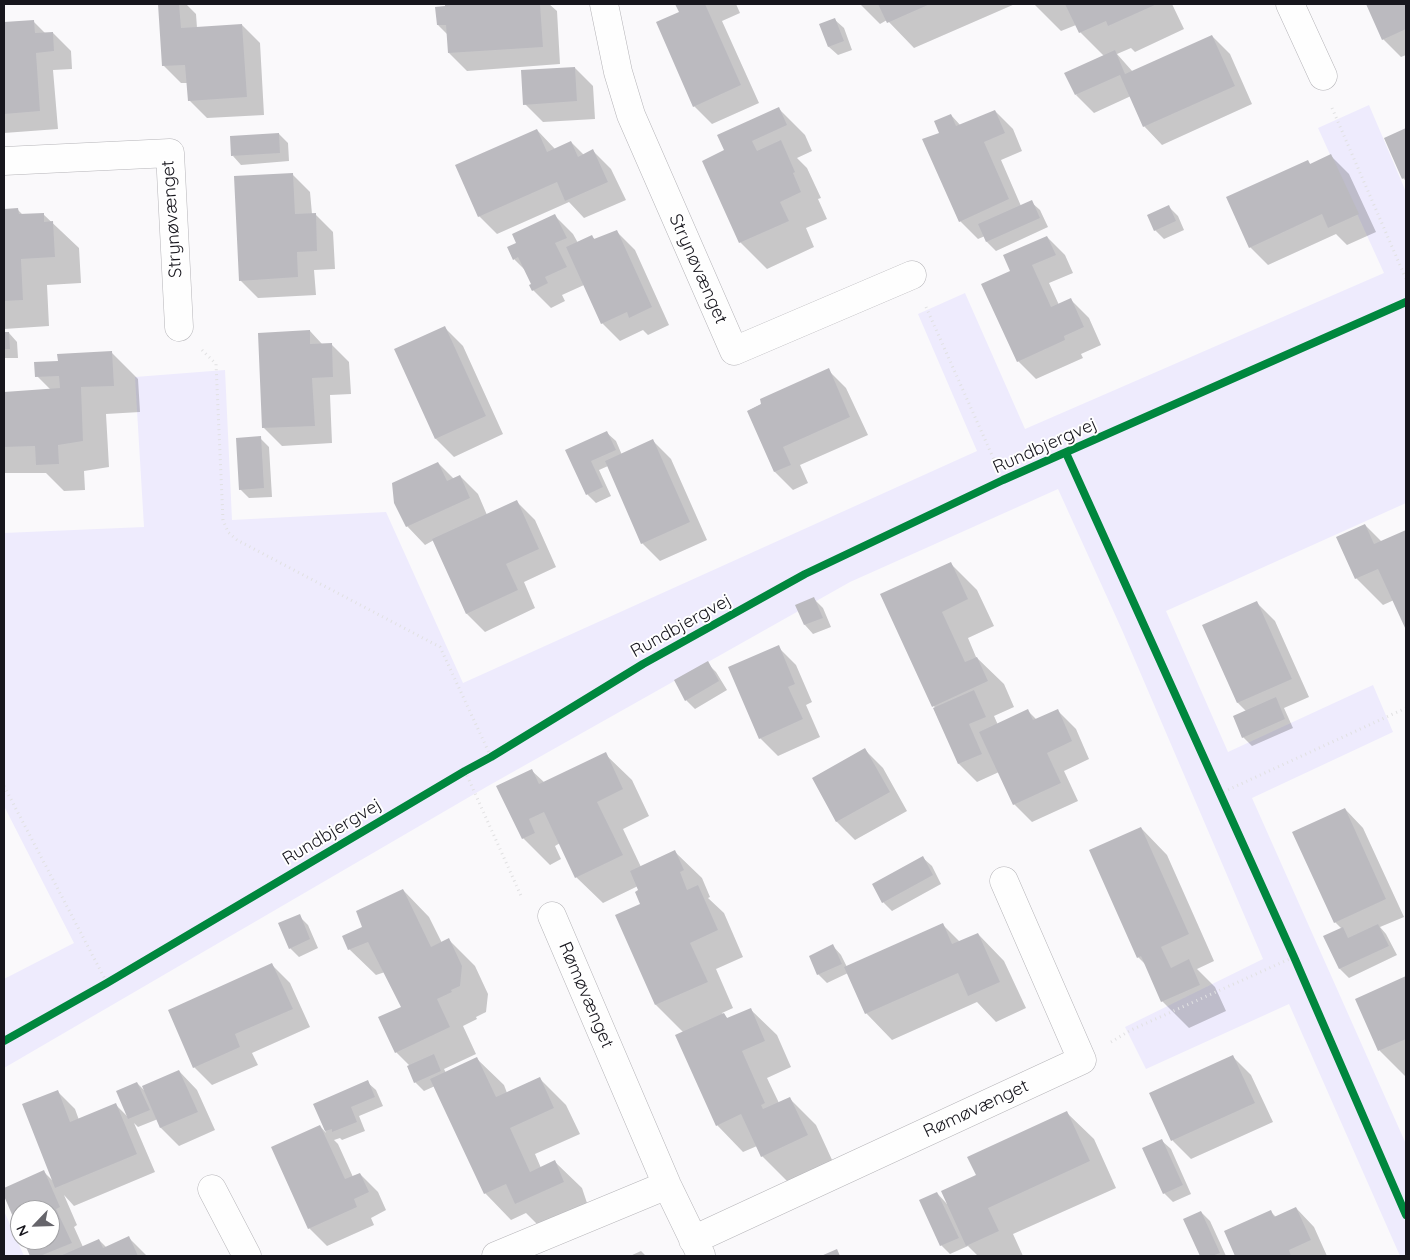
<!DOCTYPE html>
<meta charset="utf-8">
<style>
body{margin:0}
#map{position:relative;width:1410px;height:1260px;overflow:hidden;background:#faf9fb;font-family:Quicksand,sans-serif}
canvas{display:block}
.frame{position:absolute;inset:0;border:5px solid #17161d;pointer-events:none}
.north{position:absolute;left:10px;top:1200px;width:50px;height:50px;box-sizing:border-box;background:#fff;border:1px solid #a2a2a5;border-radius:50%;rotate:246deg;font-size:14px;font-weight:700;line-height:20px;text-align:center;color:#17161d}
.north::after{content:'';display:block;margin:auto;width:18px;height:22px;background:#66656b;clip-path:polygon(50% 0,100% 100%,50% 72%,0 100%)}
</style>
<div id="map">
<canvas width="1410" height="1260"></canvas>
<div class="frame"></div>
<div class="north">N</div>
</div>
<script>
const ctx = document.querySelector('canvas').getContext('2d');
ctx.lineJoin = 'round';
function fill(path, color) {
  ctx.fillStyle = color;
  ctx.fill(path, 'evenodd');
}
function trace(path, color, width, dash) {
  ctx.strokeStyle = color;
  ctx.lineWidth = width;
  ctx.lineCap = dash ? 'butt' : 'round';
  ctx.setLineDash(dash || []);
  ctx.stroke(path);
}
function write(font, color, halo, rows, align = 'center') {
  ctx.font = font + ' Quicksand,sans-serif';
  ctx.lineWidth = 4;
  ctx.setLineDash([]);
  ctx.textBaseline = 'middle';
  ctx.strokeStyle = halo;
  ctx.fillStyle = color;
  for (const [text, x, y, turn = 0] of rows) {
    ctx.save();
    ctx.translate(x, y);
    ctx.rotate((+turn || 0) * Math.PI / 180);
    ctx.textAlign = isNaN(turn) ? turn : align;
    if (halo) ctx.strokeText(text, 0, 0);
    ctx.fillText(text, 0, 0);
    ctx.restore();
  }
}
const green = new Path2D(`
 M1369,105L1406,192V503L1166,611L1228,752L1373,685L1393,732L1252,798L1406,1144V1256H1400L1289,1004L1146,1069L1125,1027L1263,959L1122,630L1058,489L850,582L488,786L4,1068V979L74,943L4,806V533L144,527L135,377L225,370L232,520L386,512L463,683L977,451L918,314L965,293L1025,429L1384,273L1318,128Z
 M4,1211L24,1256H4Z`);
const shadow = new Path2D(`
 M159,4H186L196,14L197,28L242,25L260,43L264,115L207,118L189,100L188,83H181L163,65Z
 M446,4H549L557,11L560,64L467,71L449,53L448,35L438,25L447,7Z
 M677,4H736L740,13L722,21L759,103L712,124L694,106L681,13Z
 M860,4H1015L914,48L887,20L880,24Z
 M1034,4H1172L1184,29L1135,52L1131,48L1117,54L1133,72L1212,36L1230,54L1252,104L1162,145L1144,126L1131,96L1094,113L1076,95L1104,56L1080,32L1076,25L1061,31Z
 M1367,4H1406V55L1401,57L1383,39Z
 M835,20L844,28L852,50L838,55L829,47L821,25Z
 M33,21L46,34L53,33L71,51L72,69L53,70L58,129L4,133V24Z
 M575,68L593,86L595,119L543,122L525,104Z
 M779,109L805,135L812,151L797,158L807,168L821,198L818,199L827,219L806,228L814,247L767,269L740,242L726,151Z
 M995,111L1013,129L1022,151L1001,160L1021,206L1031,202L1040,210L1048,227L996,251L987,242L985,236L978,239L960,221L941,134L951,115L961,126Z
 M1406,129V181L1403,178L1386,138Z
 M537,130L555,149L571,142L584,155L593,151L611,169L626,200L584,218L569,202L497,234L479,216Z
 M279,134L288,143L289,161L241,165L233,156Z
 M1331,156L1349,174L1376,232L1347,245L1336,234L1268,265L1250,247L1307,161L1311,165Z
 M292,174L310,192L312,214H315L333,232L335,269L314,270L316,295L258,298L240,280Z
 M1169,207L1178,216L1184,230L1164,239L1155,230Z
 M4,210H18L23,215L43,214L79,248L81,283L47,285L49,326L4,329Z
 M555,216L573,234L578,243L592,237L596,240L617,232L635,250L669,325L648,335L643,330L620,341L602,323L584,285L562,295L565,301L551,308L533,290L532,284L526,271L514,259L517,244Z
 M1047,237L1065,255L1073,273L1049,283L1059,305L1071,300L1089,318L1101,345L1081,354L1083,358L1036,379L1018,361L1012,271Z
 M445,328L463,346L503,434L454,457L436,439L396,350Z
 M310,331L322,344H331L349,362L351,394L330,395L332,443L282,446L264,428Z
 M9,333L17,342L18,358H4V334Z
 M111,352L138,379L140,412L106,414L109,467L84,471L85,490L64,491L46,473H4V393L51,390L37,376L59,362Z
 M828,370L846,388L868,435L800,465L808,483L793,490L775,472L748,411Z
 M607,433L616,441L622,455L653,441L671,459L707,540L660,561L642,543L608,466L599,470L611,496L596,503L587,494L567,451Z
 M260,438L269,447L272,497L249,498L240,489Z
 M438,463L454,479L460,476L478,494L487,515L517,502L535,520L556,567L524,582L535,608L485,632L467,614L434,540L425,545L407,526Z
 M1365,525L1382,542L1406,531V627L1394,600L1383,605L1356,578L1338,537Z
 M950,563L977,590L994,626L968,638L976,657L1004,684L1014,707L994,716L998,725L1028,711L1037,720L1058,711L1076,729L1089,759L1064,771L1078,801L1032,822L1014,804L999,772L977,782L959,764L934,709L935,708L881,595Z
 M814,599L823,608L831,627L813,634L805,625L797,606Z
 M1257,603L1275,621L1309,697L1284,708L1293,728L1252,746L1243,737L1247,712L1238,703L1204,626Z
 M778,647L796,665L812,702L806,705L820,737L778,756L760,738Z
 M707,663L716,672L727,690L695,709L686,700Z
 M865,750L883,768L907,811L855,840L837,822L814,778Z
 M605,754L632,780L649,816L623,829L641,867L675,852L702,878L710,897L708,898L724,913L743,957L716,969L733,1008L722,1013L728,1019L750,1009L777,1035L791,1067L767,1078L779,1103L789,1098L816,1125L833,1162L788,1182L762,1156L757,1146L743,1152L717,1125L684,1033L656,1005L640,891L638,886L603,903L576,877L560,843L555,846L561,859L550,865L523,838L531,770L545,783Z
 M1345,809L1363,828L1404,917L1380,927L1386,934L1397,955L1349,978L1340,969L1325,936L1342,929L1335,922Z
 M1141,828L1167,855L1214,961L1197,969L1215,987L1226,1011L1189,1028L1162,1001L1146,965L1138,957Z
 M923,858L932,866L941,884L892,911L883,902Z
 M403,890L429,917L442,943L449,940L475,966L488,994L486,1012L476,1017L477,1019L463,1026L476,1054L444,1069L446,1073L477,1059L504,1085L507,1093L539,1078L566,1105L580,1134L535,1154L541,1168L555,1162L582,1188L589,1209L543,1230L526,1213L511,1220L485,1193L435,1086L424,1091L415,1082L410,1066L396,1052L402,1007L385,972L376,975L349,949L363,928Z
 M299,916L308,925L318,948L299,957L290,948Z
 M942,924L960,942L978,934L1004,961L1026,1008L996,1022L977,1002L892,1040L866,1013L848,973L827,983L818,974L833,946L841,955L847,967Z
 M272,965L290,983L310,1027L252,1053L258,1065L212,1085L194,1067Z
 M1406,978V1077L1380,1051L1357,1000Z
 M1233,1057L1251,1075L1273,1122L1191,1159L1173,1141L1151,1094Z
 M179,1071L197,1090L215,1130L179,1146L161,1128L158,1119L138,1127L134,1123L155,1172L74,1206L64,1195L77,1225L74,1227L83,1247L99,1240L107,1248L129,1238L147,1256H32L24,1240H50V1210H20V1230L4,1192V1189L44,1172L55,1183L57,1091L75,1109L79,1120L116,1105L129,1118L137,1083L146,1092Z
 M367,1082L376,1090L383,1106L359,1116L365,1131L342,1140L340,1138L334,1140L338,1144L353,1177L360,1174L378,1192L386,1210L371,1218L374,1225L327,1246L309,1228L320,1126L326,1133L315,1105Z
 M1067,1113L1094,1139L1116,1188L1013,1234L1023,1256H978L968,1246L950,1254L941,1245L937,1193L947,1204L978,1176Z
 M1162,1141L1171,1149L1191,1194L1173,1202L1164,1193Z
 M1296,1208L1314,1227L1327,1256H1236L1225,1231L1271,1212L1276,1217Z
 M1201,1212L1210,1221L1226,1256H1201L1184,1220Z
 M641,1251L646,1256H630Z`);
const building = new Path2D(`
 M158,4H179L181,28L242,24L247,97L188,101L185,65L162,66Z
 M445,4H540L543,47L448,53L446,25H437L435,7L445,6Z
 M675,4H705L741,85L693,107L656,22L679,12Z
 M878,4H930L887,23Z
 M1065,4H1157L1108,26L1106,21L1079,33Z
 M1366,4H1406V29L1382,40Z
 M835,18L844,41L828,47L819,24Z
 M34,20L35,33L53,32L54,51L36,53L40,111L4,114V22Z
 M1212,35L1235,86L1143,127L1120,75L1075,95L1064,73L1115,50L1125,74Z
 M575,67L577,101L523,105L521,70Z
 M779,107L787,125L752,141L757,151L781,140L795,172L793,173L801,192L780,202L789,221L739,243L702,161L724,150L717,135Z
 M995,110L1005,133L984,142L1009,199L959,222L922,139L939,133L934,121L951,114L956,126Z
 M1406,128V177L1402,179L1384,138Z
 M537,129L547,152L571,141L578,157L593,149L608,182L565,201L557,182L478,217L455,165Z
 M279,133L280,153L231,156L230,136Z
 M1331,154L1359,214L1328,228L1322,214L1249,248L1226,197L1308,160L1310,164Z
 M293,173L295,214L316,213L317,251L297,252L298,277L239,281L234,176Z
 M1032,200L1040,218L986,242L978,224Z
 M1169,205L1176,221L1154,231L1147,215Z
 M18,208L19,214L44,213V222L53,221L55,257L21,259L23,300L4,301V209Z
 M555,214L567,238L555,243L567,267L545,277L548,283L532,291L529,285L531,284L518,257L513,260L507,247L516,243L512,234Z
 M617,230L652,307L629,318L627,312L601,324L566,247L592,235L594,239Z
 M1047,236L1056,255L1032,265L1051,307L1071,298L1084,327L1064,336L1065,340L1017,362L981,284L1010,271L1003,255Z
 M445,326L486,416L435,439L394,349Z
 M310,330V344L332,343L333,377L312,378L315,426L262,428L258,333Z
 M4,332H9L10,349H4Z
 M112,351L114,386L81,387L83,441L58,445L59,464L36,465L35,446L4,447V392L60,388L59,376L35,377L34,362L58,361L57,354Z
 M829,368L850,417L783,447L791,465L774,472L747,411L761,404L760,399Z
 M607,431L616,450L591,461L603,487L586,495L565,450Z
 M261,436L264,488L239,490L236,438Z
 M653,439L690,522L641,544L605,461Z
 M438,462L447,481L460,475L470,498L406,527L394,503L392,483Z
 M517,500L539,549L506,564L518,590L466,614L432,539Z
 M1365,524L1374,544L1406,530V630L1378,569L1355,579L1336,537Z
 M951,562L968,599L942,612L965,662L977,657L988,681L932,707L880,594Z
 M814,597L823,618L804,625L795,605Z
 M1257,601L1292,679L1237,703L1202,625Z
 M779,645L795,684L788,687L803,719L759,739L728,667Z
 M708,661L719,681L685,701L674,680Z
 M974,690L986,717L969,724L982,754L958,764L933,708Z
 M1276,697L1285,719L1242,738L1233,716Z
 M1028,709L1033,720L1058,709L1072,741L1047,753L1061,783L1013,805L979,732Z
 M865,748L890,792L836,822L812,778Z
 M606,752L623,789L597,802L623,855L575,878L544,812L529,819L535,833L522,839L496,786L532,769L539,784Z
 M1345,808L1386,899L1334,923L1292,832Z
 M1141,827L1189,934L1161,947L1171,968L1189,959L1200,985L1161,1002L1141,956L1137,958L1089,850Z
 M675,850L684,870L680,872L687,890L698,885L718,930L690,943L708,982L655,1005L615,915L640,904L635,892L638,890L630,871Z
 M923,856L933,875L882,903L872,884Z
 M403,889L431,947L449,938L462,966L460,986L451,990L452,992L437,999L450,1027L395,1053L378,1017L401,1007L368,942L348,950L342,936L362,927L356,911Z
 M300,914L310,939L289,949L278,923Z
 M943,923L952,944L978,933L1000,982L968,996L958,973L865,1014L844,967Z
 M1378,924L1389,946L1339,969L1323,936L1343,927L1348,938Z
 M833,944L842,964L817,975L809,956Z
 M272,963L293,1009L235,1034L240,1047L193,1068L168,1010Z
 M1406,976V1039L1378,1051L1355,999Z
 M751,1008L765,1041L742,1051L765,1103L761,1105L763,1109L790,1097L808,1135L761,1157L741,1114L716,1126L675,1035L724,1013L727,1018Z
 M434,1054L441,1071L414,1083L407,1066Z
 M1233,1055L1255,1103L1171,1141L1149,1093Z
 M477,1057L496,1097L540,1077L554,1108L510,1128L530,1172L555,1160L564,1182L515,1204L506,1184L484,1194L430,1079Z
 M179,1070L198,1112L160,1128L142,1086Z
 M368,1080L375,1097L351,1107L357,1122L332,1132V1129L325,1131L313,1104Z
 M137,1082L150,1110L128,1119L116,1091Z
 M58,1090L70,1122L116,1103L137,1154L55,1188L22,1104Z
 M1067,1111L1090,1161L988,1208L999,1231L966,1246L941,1191L976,1175L967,1157Z
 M320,1125L345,1179L360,1173L369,1192L354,1199L357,1207L308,1229L271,1147Z
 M1162,1139L1183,1185L1163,1194L1142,1148Z
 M44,1170L60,1207L56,1209L72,1243L40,1256H30L23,1240H50V1210H20V1233L4,1196V1188Z
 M937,1192L959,1238L940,1246L919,1200Z
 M1296,1207L1311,1240L1289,1250L1291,1256H1235L1224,1231L1271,1210L1274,1217Z
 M1201,1211L1220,1253L1212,1256H1200L1183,1219Z
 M129,1236L138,1256H60L99,1239L103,1248Z
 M837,1249L840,1256H821Z`);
const path = new Path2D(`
 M1332,108L1406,279
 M926,307L1003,480
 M202,350L216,364L223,520L228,532L237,540L440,647L491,757
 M465,771L522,898
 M4,786L107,983
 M1219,794L1406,708
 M1111,1042L1131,1030L1294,957`);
const minor = new Path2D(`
 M604,4L618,72L631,115L734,351L912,275
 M1290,4L1323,76
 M4,161L170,153L179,327
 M552,916L667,1185L701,1255
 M212,1189L247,1256
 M693,1240L1082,1060L1004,881
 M496,1256L667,1185`);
const cycleway = new Path2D(`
 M1066,453L1294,957L1406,1215
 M4,1041L107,983L465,771L491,757L643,664L805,574L1003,480L1406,302`);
const streetNames = [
 ["Strynøvænget",172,219,-94],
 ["Strynøvænget",698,269,66],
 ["Rundbjergvej",1045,446,-24],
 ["Rundbjergvej",681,626,-29],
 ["Rundbjergvej",332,832,-31],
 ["Rømøvænget",586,995,67],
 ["Rømøvænget",976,1109,-25]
];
fill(green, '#eeebfd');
fill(shadow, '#0003');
fill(building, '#bbbabf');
trace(minor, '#b5b4b8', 29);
trace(path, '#e1e1e2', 3, [1, 4]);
trace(minor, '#fefefe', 28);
trace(cycleway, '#00873e', 8);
write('18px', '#17161d', '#fff', streetNames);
</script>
